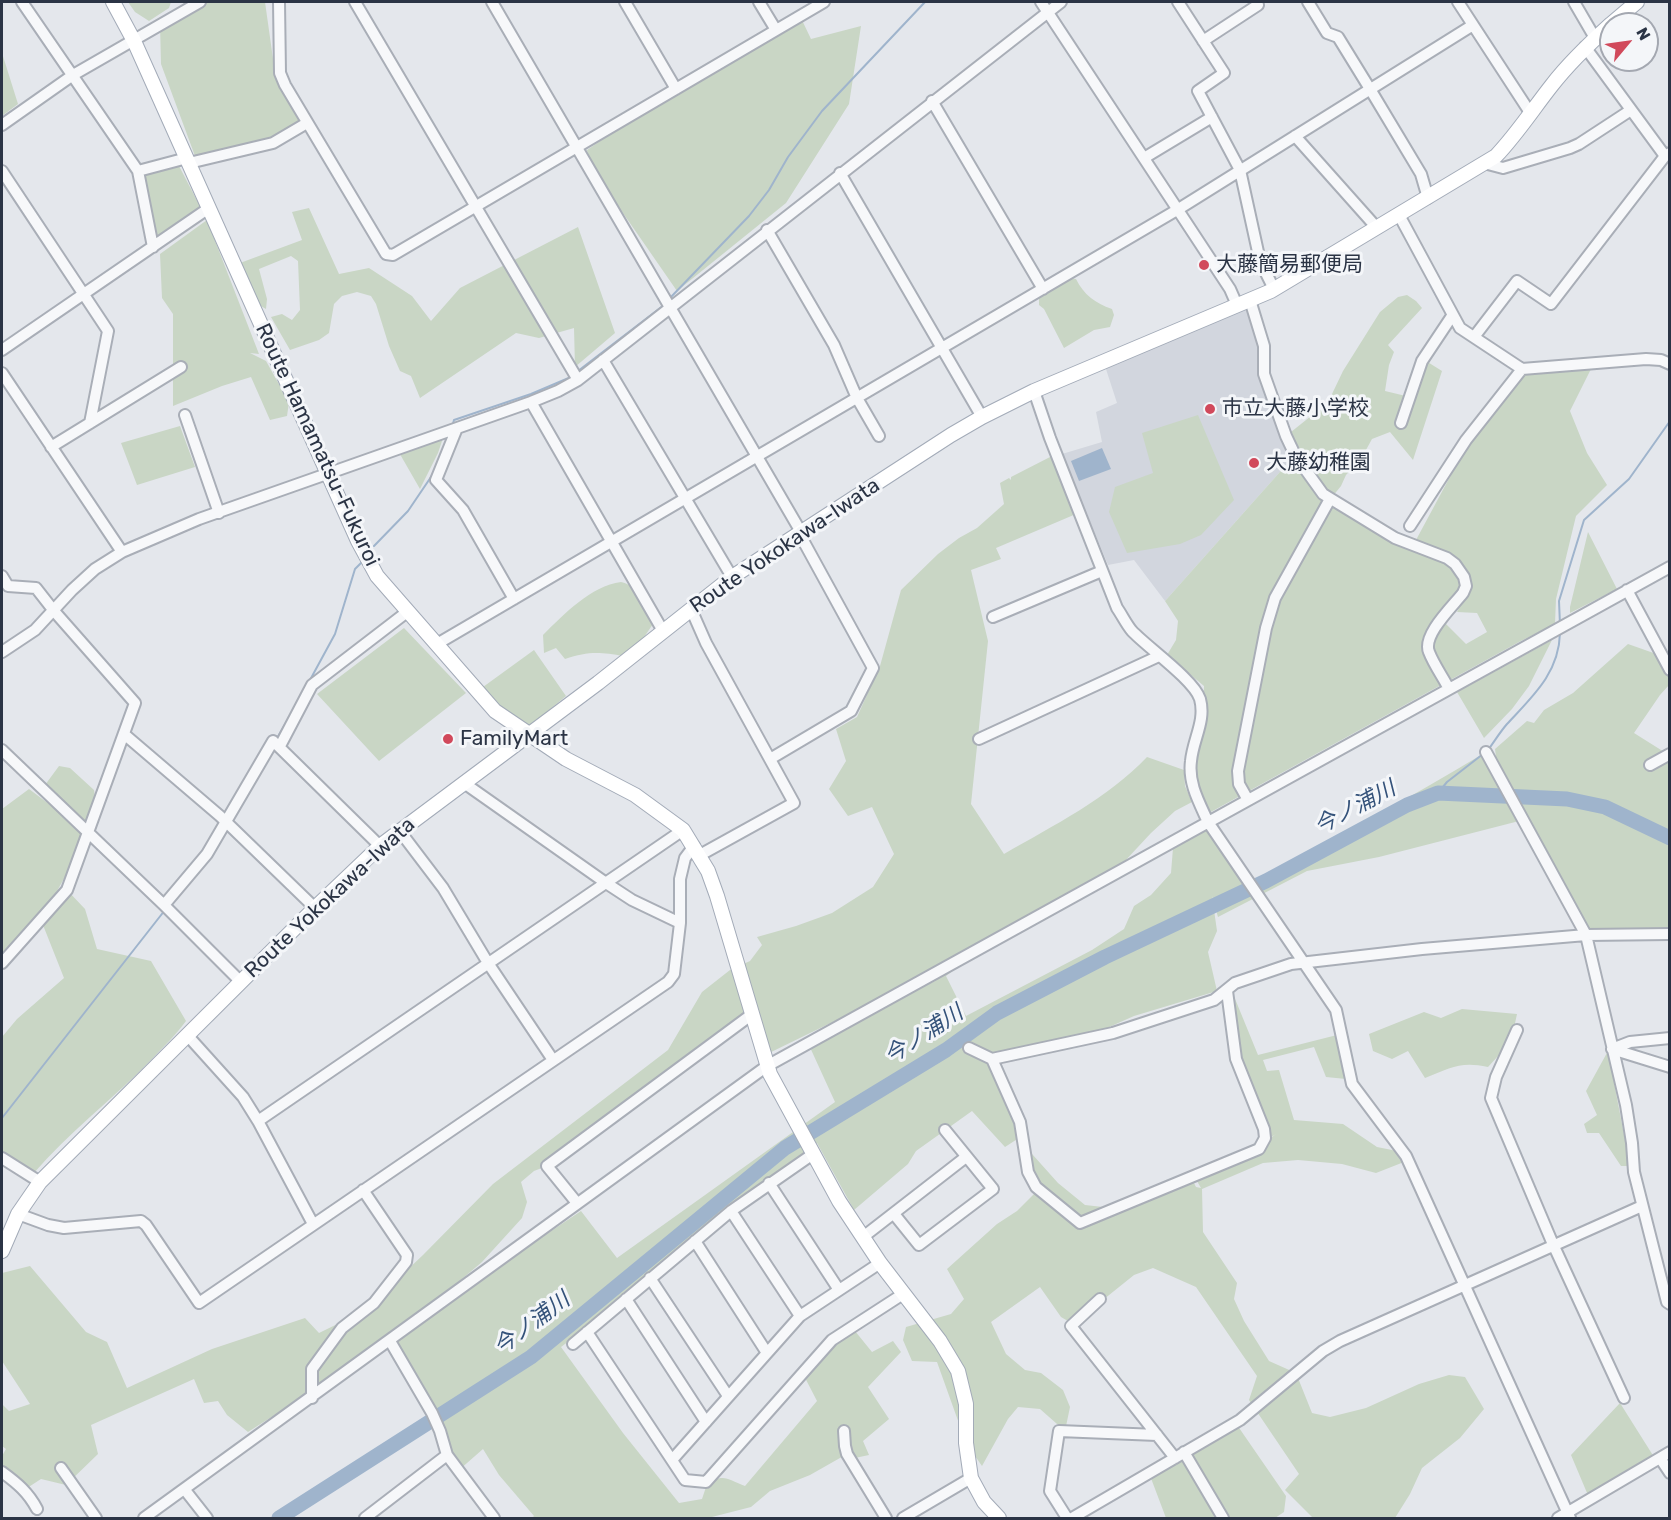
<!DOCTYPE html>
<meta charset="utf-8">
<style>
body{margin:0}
#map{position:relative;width:1671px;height:1520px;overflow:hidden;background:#e4e7ec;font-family:Rubik,sans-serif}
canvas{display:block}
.frame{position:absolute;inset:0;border:3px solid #2b3445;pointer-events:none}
.north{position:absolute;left:1599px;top:12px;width:60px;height:60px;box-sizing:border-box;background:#f4f6f9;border:2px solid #a4a8b1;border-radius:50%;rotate:61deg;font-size:16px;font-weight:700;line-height:24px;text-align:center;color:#2b3445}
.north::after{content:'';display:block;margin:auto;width:21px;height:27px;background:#d1495b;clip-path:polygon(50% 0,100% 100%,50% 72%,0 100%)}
</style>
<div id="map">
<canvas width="1671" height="1520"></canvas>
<div class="frame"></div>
<div class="north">N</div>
</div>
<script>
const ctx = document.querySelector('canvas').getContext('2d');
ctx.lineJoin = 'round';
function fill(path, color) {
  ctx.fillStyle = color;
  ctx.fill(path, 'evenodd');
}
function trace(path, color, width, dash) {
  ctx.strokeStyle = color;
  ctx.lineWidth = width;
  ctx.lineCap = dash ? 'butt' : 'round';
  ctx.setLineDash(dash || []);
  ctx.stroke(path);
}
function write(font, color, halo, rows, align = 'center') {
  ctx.font = font + ' Rubik,"Noto Sans JP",sans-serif';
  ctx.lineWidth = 6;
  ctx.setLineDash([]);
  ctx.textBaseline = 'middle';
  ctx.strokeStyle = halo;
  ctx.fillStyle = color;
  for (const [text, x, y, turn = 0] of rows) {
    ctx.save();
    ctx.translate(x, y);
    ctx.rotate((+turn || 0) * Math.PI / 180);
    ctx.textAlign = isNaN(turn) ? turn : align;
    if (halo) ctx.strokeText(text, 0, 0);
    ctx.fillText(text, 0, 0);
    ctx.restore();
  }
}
const built = new Path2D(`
 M1246,308L1295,455L1165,601L1134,560L1108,565L1062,454L1102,442L1096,412L1117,403L1105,366Z`);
const green = new Path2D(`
 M128,2H171L169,8L149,21L135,12Z
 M185,2H265L275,73L303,124L269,142L195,156L161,64L160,24Z
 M800,16L811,39L861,26L849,104L786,203L677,291L589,164L587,150L634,118L710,75Z
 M2,53L18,104L2,116Z
 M179,166L203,212L158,243L138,171Z
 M309,208L339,274L369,268L412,296L431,321L460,288L578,227L615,333L575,367L574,328L539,338L516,333L420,398L411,376L400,371L389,346L376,304L371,296L357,292L342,296L334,304L329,333L319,340L290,350L271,317L282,314L292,320L300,310L298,261L291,256L259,269L267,299L266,309L259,305L240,263L302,240L292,212Z
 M207,220L259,354L250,353L266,361L289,402L287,416L270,420L251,377L222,386L173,406V314L162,298L160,254Z
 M1069,278L1076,279C1084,295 1095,303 1112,309L1114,315L1110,327L1094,330L1064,348L1044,309L1039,305V297Z
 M1407,295L1416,301L1422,308L1388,345L1394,352L1389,365L1385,391L1410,397L1426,361L1442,371L1413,460L1390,432L1372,439L1361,459L1346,475L1341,486L1328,502L1380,536L1416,553L1445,561L1457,574L1461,587L1437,615L1466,644L1487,632L1477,613L1457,612L1472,584L1453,557L1416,540L1459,460L1522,369L1594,363L1570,411L1587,453L1607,485L1576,516L1556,599L1555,624L1519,642L1209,813L1191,770L1203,733L1204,686L1167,655L1176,640L1178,621L1165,601L1295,455L1286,436L1326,404L1330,408L1332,394L1343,371L1380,312L1398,297Z
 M1198,415L1234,500L1201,535L1180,544L1127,553L1109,512L1115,487L1153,473L1142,433Z
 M180,426L195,467L137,485L121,443Z
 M445,432L438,453L420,489L397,449Z
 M1052,456L1076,514L996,548L1001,559L971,570L988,641L971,804L1004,854C1054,825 1107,799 1147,757L1184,770L1185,786L1192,802L1175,811L1151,833L1111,876L994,940L946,976L966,1016L1092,950L1124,929L1134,906L1151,895L1171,873L1173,848L1190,832L1193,838L1210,828L1248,889C1327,843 1408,799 1486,752L1498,772L1495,749L1527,721L1534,723L1544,710L1573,693L1628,644L1662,656L1669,678V685L1660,695L1634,733L1669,755V934L1586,935L1523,820L1379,857L1307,871L1218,917L1212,896L1217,931L1208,952L1217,991L1134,1016L1080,1040L992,1059L1022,1136L1005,1147L972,1111L916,1151L908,1164L854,1210L817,1143L639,1288L561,1347L623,1433L679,1503L702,1499L707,1484C724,1473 727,1479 745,1486L817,1401L802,1372L839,1335L855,1331L872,1352L893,1341L901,1352L868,1387L889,1419L863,1441L869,1455L850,1459L847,1454L810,1475L770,1491L751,1507L708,1518H532L534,1516L499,1475L483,1449L459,1470L390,1341L248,1432L227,1415L218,1401L204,1403L194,1379L91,1425L98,1454L66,1485L41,1479L24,1490L2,1473V1456L6,1449L2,1446V1404L9,1411L30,1404L2,1361V1273L30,1266L86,1332L107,1342L127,1388L212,1349L305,1318L319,1333L364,1311L423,1255L493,1184L668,1050L702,992L730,970L750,961L762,945L757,937L796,926L832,913L873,887L894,854L872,807L848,816L829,789L846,761L836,729L857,717L880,666L901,590L938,554L959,538L977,528L1004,504L1000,483L1009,478L1011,480V477ZM937,980L808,1043L835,1102L617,1258L581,1211L396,1335L482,1262L522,1218L527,1202L521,1182L534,1171L547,1166L752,1016L763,1056L847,1015Z
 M1588,532L1617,589L1570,613V607Z
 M621,582C642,587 646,606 653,624L640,643L624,656C600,652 588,651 565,659L556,648L544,653L543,635C564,614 591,586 621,582Z
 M404,628L466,693L379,761L317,694Z
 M1552,640L1529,686L1512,709L1484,738L1457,692Z
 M534,650L566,696L530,726L504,711L483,687Z
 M59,766L70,768L94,790L97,809L86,827L45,785Z
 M29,789L89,834L43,916L67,890L85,909L97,949L151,961L186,1021C176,1035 164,1046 152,1059C113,1099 69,1132 33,1174L2,1155V1037L17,1019L64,978L41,920L2,963V809Z
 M1231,989L1258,1055L1337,1035L1346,1079L1326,1077L1314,1047L1263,1060L1267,1071L1279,1070L1294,1120L1343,1124L1377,1147L1397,1151L1404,1162L1376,1173L1342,1164L1298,1160L1263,1163L1202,1189L1203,1232L1237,1283L1234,1299L1244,1321L1269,1361L1296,1373L1312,1413L1330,1417L1366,1408L1419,1384L1449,1375L1465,1377L1484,1409L1460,1438L1422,1468L1410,1494L1395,1518H1313L1285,1490L1299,1474L1249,1400L1257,1376L1196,1287L1153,1268L1134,1275L1073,1324L1061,1317L1040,1287L991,1322L1006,1354L1025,1370L1041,1373L1063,1390L1070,1407L1065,1431L1040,1409L1018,1407L1008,1419L982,1466L966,1443L937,1362L912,1361L903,1340L906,1327L951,1314L964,1299L947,1269L997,1224L1017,1211L1034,1194L1024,1145L1058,1183L1085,1205L1121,1209L1191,1177L1196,1187L1201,1188L1194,1176L1255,1150L1276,1134L1262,1143L1265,1138L1236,1055Z
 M1462,1009L1517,1014L1511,1042L1488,1067C1460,1061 1451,1068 1425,1078L1408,1051L1392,1059L1373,1051L1369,1034L1424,1012L1441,1018Z
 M1608,1051L1630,1166H1621L1599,1133H1587L1584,1124L1597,1115L1586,1091Z
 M1620,1403L1654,1457L1590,1500L1571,1455Z
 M1235,1422L1286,1496L1284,1512L1275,1518H1166L1149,1473Z`);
const water = new Path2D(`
 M1102,448L1111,469L1079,481L1071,461Z`);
const stream = new Path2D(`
 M670,298L749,216L769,190L788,157L822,111L925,2
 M578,371L664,305
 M452,427L454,420L531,394L571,377
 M374,546L408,511L433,474
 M1560,625L1559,601L1584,520L1629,479L1670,421
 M310,680L335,634L355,569L361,563
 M276,740L291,714
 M1488,750C1494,742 1500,732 1507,724C1533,696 1559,673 1560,633
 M1438,793L1447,782L1483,754
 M176,899L189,883
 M2,1118L165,910`);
const river = new Path2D(`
 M279,1518L531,1357L785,1148L946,1050L997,1013L1105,957L1266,881L1407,805L1438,793L1567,799L1605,807L1670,838`);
const minor = new Path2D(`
 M22,2L138,171L153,247
 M279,2L280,73L285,85L386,254L393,255L824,2
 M355,2L578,380
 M492,2L801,532
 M625,2L676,89
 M759,2L776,30
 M1041,2L1230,289L1237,305
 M1178,2L1224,73L1198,91L1240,170L1260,261L1274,289
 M1308,2L1327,33L1338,37L1370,89L1421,174L1428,198
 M1458,2L1531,114
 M1574,2L1595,38
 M1203,41L1258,5
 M1585,47L1665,156
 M932,101L1043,289
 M2,125L73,75L200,2
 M1295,136L1377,228
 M1144,158L1212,117
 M189,163L273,143L307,123
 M1484,163L1503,168L1570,148L1579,144L1631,110
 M2,171L108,331L90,423
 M138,171L187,158
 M840,173L982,417
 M1399,215L1460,328L1522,369L1646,359L1661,360L1670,364
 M767,230L834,345L857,398L879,436
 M1250,300L1264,346V374L1286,436L1295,455L1323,494L1395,538L1447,558L1455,564L1464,577L1466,586L1463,593C1453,606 1422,635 1429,652C1434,665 1443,677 1449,689
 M1474,337L1517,281L1551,304L1665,156L1670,153
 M2,350L209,208
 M603,360L732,577
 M2,373L122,552
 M1034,391L1050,438L1117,608C1122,615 1126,624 1132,631C1147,647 1194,680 1200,699C1206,721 1193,739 1191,761C1188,783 1199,802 1208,822L1336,1010L1352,1084L1406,1156L1570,1518
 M531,402L663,631
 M185,415L219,513
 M1401,423L1422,361L1452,316
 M457,428L436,480L463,510L514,599
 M51,447L181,367
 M1410,526L1466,440L1522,369
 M2,576L8,586L36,588L54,611L135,703L67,890L2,963
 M1627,590L1670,670
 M691,609L706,643L794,803L700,855
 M993,617L1102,571
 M437,644L1177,210L1473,25
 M2,652L35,630L72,590L95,569L122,552L199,519L531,402L558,391L578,380L1061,2
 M124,734L220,816L315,908
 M979,739L1159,656
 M280,746L312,685L407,612
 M2,750L164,905L241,982
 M1486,752L1586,935L1626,1105L1632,1143L1634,1172L1667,1302L1670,1304
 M770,759L851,711L873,668L799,533
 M1650,765L1670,754
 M464,783L606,883L632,900L680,923
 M1248,800L1239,784L1238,771L1266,628L1275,598L1330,499
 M399,830L443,888L488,963L553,1060
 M164,905L207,854L273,741L380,846
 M1517,1030L1496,1077L1491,1098L1552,1242L1624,1398
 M188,1036L243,1097L258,1121L313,1224
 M969,1048L992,1059L1113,1033L1214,1000L1235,983L1291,964L1422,949L1586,935L1670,934
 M1612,1049L1670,1067
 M1612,1049L1630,1042L1670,1038
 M992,1059L1020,1122L1028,1172L1036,1187L1080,1223L1259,1149L1265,1138L1264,1129L1236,1059L1227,991
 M258,1121L683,830
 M2,1158L40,1182
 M769,1183L839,1290
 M577,1203L547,1166L751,1015
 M731,1211L800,1316
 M18,1214L48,1225L64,1228L141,1221L146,1225L199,1303L668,982L674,974L680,923V879L685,858L694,846
 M894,1214L919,1245L993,1189L945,1130
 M863,1237L966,1157
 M695,1241L767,1353
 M650,1278L728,1396
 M626,1299L706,1422
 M1100,1299L1071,1326L1175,1458
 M587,1332L685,1480L706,1482L832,1340L903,1294
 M390,1341L432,1413L440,1431L447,1455L494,1518
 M573,1344L731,1211L813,1154
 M312,1398V1369L342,1328L374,1303L406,1262L407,1255L363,1190
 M844,1431L845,1446L847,1454L886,1518
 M1184,1452L1223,1518
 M1660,1458L1670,1473
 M672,1460L800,1316L880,1263
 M61,1468L96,1518
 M2,1472C17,1483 28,1492 37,1509
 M185,1490L207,1518
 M144,1518L767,1066L1670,567
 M365,1518L447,1455
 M903,1518L971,1478
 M1067,1518L1050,1491L1059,1431L1157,1435
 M1072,1518L1240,1420L1323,1351L1340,1341L1642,1206
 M1558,1518L1670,1452`);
const major = new Path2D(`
 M113,2L134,41L358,541L377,576L495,711L566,759L635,795L683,830L708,871L717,896L770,1074L839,1201L880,1263L940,1341L958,1371L966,1404V1443L971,1478L984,1502L999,1518
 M1611,24L1637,2
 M2,1251L18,1214L40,1182L315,908L380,846L598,683L732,577L951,435L982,417L1034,391L1271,291L1496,156C1517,134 1533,109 1552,85C1569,63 1590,43 1611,24`);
const markers = [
 [1204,265,6,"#d1495b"],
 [1210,409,6,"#d1495b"],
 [1254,463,6,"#d1495b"],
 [448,739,6,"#d1495b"]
];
const poiNames = [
 ["大藤簡易郵便局",1216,265],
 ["市立大藤小学校",1222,409],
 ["大藤幼稚園",1266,463],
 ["FamilyMart",460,739]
];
const streetNames = [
 ["Route Hamamatsu-Fukuroi",317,445,65],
 ["Route Yokokawa-Iwata",785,546,-34],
 ["Route Yokokawa-Iwata",330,898,-43]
];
const waterNames = [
 ["今ノ浦川",1355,808,-28],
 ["今ノ浦川",924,1035,-33],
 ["今ノ浦川",532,1324,-37]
];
fill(built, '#d2d6de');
fill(green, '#c9d6c5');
fill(water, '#9fb4cc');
trace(stream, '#9fb4cc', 2);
trace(river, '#9fb4cc', 15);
trace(minor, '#a9aeb7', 14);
trace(major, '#a3abb8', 16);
trace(minor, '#f7f8fa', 10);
trace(major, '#fff', 14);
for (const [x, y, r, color] of markers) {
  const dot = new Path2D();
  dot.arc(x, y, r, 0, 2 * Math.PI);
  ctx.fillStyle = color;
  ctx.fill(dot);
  trace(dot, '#f4f6f9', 2);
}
write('21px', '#2b3445', '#f4f6f9', poiNames, 'left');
write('21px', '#2b3445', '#f4f6f9', streetNames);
write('italic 22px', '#34527a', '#f4f6f9', waterNames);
</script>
